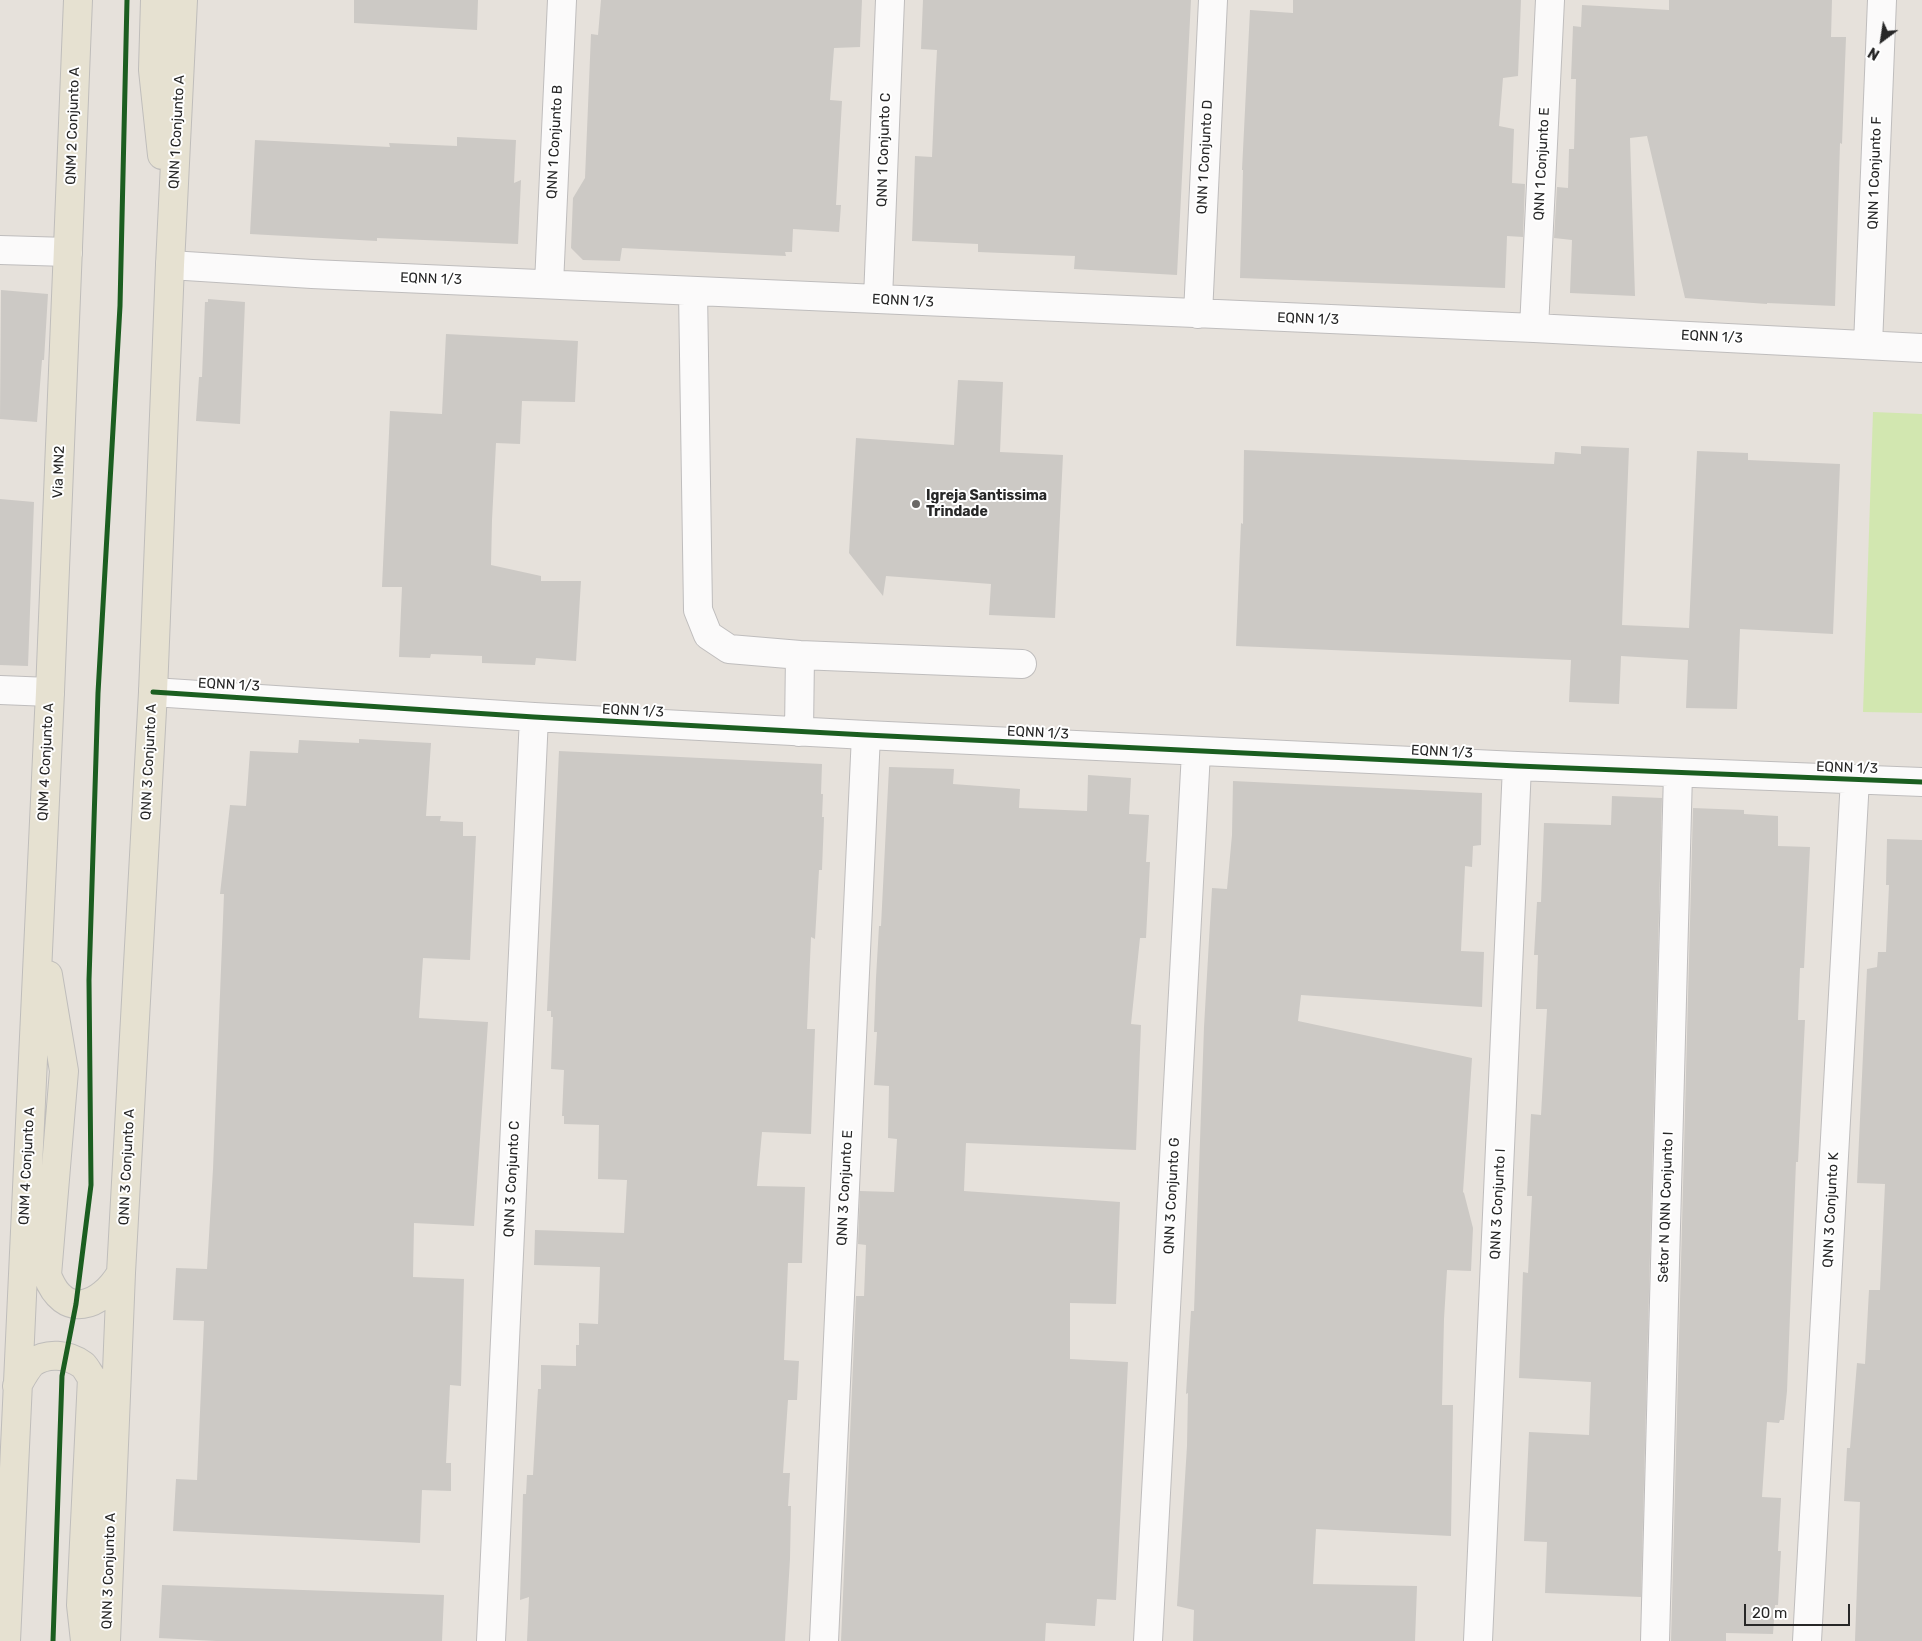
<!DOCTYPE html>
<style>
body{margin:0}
#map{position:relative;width:1922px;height:1641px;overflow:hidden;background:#e6e1db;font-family:Rubik,sans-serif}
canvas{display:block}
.north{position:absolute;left:1857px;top:15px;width:50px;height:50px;-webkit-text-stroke:4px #fff;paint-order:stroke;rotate:211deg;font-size:14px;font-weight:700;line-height:20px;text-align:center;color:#272727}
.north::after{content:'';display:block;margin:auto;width:18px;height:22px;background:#272727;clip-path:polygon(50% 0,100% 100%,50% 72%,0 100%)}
.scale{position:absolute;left:1744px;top:1604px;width:106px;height:22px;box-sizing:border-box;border:2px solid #272727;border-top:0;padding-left:6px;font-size:15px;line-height:18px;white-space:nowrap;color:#272727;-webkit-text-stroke:4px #fff;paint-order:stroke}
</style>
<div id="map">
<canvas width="1922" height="1641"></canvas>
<div class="north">N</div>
<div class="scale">20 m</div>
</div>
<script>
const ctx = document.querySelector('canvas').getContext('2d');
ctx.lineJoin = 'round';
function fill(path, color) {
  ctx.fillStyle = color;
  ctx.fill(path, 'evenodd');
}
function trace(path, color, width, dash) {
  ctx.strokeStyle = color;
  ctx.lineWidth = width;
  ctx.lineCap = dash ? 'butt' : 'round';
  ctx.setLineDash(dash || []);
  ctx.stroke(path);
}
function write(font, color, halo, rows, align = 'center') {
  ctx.font = font + ' Rubik,sans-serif';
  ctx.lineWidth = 4;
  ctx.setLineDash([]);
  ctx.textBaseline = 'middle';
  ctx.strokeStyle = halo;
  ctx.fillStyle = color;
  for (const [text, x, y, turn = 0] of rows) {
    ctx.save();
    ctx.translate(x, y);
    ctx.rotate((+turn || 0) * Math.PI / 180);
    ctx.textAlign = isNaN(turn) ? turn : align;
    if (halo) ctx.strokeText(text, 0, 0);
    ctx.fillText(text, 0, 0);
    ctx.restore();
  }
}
const pitch = new Path2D(`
 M1873,412L1922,414V713L1863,712Z`);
const building = new Path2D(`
 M354,0H478L477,30L354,23Z
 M601,0H862L860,47L834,48L830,100L842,101L836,205H841L839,232L793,229L792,252H785L786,256L622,248L620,261L583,260L571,248L573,198L585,178L591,34L598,35Z
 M923,0H1191L1177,275L1074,269L1075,256L978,252V244L912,241L915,156L932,157L935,88L937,50L921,49Z
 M1293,0H1521L1518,76L1503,78L1499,126L1514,129L1512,183L1525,184L1523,237L1507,236L1505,288L1240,278L1243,170H1242L1250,10L1293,13Z
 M1669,0H1832L1831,37H1846L1842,144L1840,143L1835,306L1767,303V304L1685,298L1647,136L1630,138L1635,296L1570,293L1572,240L1554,238L1557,187L1568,188L1569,149H1574L1576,79H1571L1573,26L1581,27L1582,5L1669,10Z
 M457,137L516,140L514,183L521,180L518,244L377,238V241L250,234L255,140L390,147L389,143L457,146Z
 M1,290L48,294L44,360H42L37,422L0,419Z
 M208,299L245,302L240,424L196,421L199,377H202L205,302H208Z
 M446,334L578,341L575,402L522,401L520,444L496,443L492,520L491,565L541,576V581H581L576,661L536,658L535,665L482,663V656L431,654L430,658L399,657L402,587H382L390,411L442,414Z
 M958,380L1003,382L1000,452L1063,455L1055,618L989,615L991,584L886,576L883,596L849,553L856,438L954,445Z
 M1581,446L1629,448L1622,625L1689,628L1697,451L1748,453V460L1840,464L1833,634L1740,629L1737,709L1686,708L1688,660L1621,656L1619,704L1569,702L1571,660L1236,646L1241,523L1243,524L1244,450L1554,464L1555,452L1581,454Z
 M0,499L34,502L28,666L0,665Z
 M359,739L431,743L426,816H441L440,821L463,822V836H476L470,960L423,958L419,1018L488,1022L474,1226L414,1223L413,1277L464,1279L461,1386L450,1385L446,1463H451V1491L422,1490L420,1543L173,1531L176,1479L197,1480L204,1321L173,1320L176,1268L207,1269L213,1169L224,894H220L230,805L246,806L250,751L298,753L299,740L359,743Z
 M559,751L822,764L821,794H823L822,817H824L822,870H819L815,939L811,937L807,1029H815L811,1134L762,1132L757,1186L805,1187L802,1263H788L784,1360L799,1361L797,1400H788L783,1473H790L788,1506H791L790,1559L785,1641H527L529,1597L520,1600L523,1494H526L527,1475H533L538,1389H541V1365L576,1366V1345H579V1323L598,1324L600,1267L534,1265L535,1230L624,1233L627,1180L598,1179L599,1125L564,1124V1116H562L564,1070L551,1069L553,1017H551V1011H547Z
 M889,767L954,769L953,784L1020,789L1019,808L1087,811L1088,775L1131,778L1129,814L1149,815L1146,862H1150L1146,938H1140L1131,1024L1141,1025L1136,1150L966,1143L964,1191L1120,1202L1116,1304L1070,1303V1359L1128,1362L1116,1600L1097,1599L1095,1626L1046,1623L1045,1641H841L856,1296H864L866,1245L858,1244L860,1191L894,1192L897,1139L888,1138L889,1086L874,1085L877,1032H874L876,978L879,926H881Z
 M1233,781L1482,793L1481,845L1473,846L1472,867L1465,866L1461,951L1484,952L1482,1007L1301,995L1298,1021L1472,1058L1463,1192L1464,1193L1473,1228L1471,1271L1447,1270L1444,1319L1442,1405H1453L1451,1536L1316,1529L1313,1584L1417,1586L1415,1641H1193L1194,1610L1177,1606L1187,1446L1188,1393L1186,1394L1191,1311H1194L1204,1027L1212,888L1227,889L1232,835Z
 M1612,796L1662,798L1641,1597L1545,1593L1547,1542L1524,1541L1529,1432L1589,1435L1591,1382L1519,1378L1523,1272L1528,1273L1532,1196H1527L1531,1114L1541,1115L1547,1009H1536L1538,955H1534L1537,902H1541L1544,823L1611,825Z
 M1693,808L1744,810V814L1778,816V846L1810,847L1804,968H1800L1798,1020H1805L1798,1162H1796L1787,1391L1784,1420H1780L1779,1423L1767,1422L1762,1497L1781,1498L1778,1551H1781L1778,1605H1775L1773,1634L1726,1633V1641H1671Z
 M1887,839L1922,840V1641H1855L1860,1502L1844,1501L1847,1448H1850L1857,1363L1865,1364L1869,1290H1880L1885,1184L1857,1183L1867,969L1877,967L1878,952H1886L1889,885H1886Z
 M162,1585L444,1595L442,1641H216L159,1638Z`);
const minor = new Path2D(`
 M0,250L68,252
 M170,265L312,274L1534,328L1922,348
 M549,284L562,0
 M693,291L698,610L708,635L729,649L800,655L1022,664
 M878,299L890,0
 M1198,314L1213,0
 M1534,328L1550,0
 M1868,345L1882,0
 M0,690L50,692
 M153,692L534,717L866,735L1517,766L1922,782
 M799,732L800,655
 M491,1641L534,717
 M824,1641L866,735
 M1148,1641L1196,752
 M1478,1641L1517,766
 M1655,1641L1678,773
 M1807,1641L1855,779`);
const major = new Path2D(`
 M155,0L153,70L162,155
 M48,975L64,1071L47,1275C64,1321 101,1307 121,1273
 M17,1386C21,1379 26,1369 32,1363C47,1352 68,1354 83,1365C86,1368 89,1374 92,1378L81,1605L85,1641
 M6,1641L50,692L78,0
 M106,1641L121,1273L153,692L170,265L183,0`);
const cycleway = new Path2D(`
 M153,692L534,717L866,735L1517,766L1922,782
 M53,1641L62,1376L76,1304L91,1185L89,980L98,693L120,306L127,0`);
const markers = [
 [916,504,5,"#6a6866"]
];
const streetNames = [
 ["QNM 2 Conjunto A",73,126,-88],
 ["QNN 1 Conjunto A",177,132,-87],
 ["QNN 1 Conjunto B",555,142,-87],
 ["QNN 1 Conjunto C",884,150,-88],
 ["QNN 1 Conjunto D",1205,157,-87],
 ["QNN 1 Conjunto E",1542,164,-87],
 ["QNN 1 Conjunto F",1875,173,-88],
 ["EQNN 1/3",431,279,2],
 ["EQNN 1/3",903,301,3],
 ["EQNN 1/3",1308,319,2],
 ["EQNN 1/3",1712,337,3],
 ["Via MN2",59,472,-88],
 ["EQNN 1/3",229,685,3],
 ["EQNN 1/3",633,711,3],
 ["EQNN 1/3",1038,733,3],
 ["EQNN 1/3",1442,752,3],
 ["QNM 4 Conjunto A",46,762,-87],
 ["QNN 3 Conjunto A",149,762,-87],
 ["EQNN 1/3",1847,768,2],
 ["QNM 4 Conjunto A",27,1166,-87],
 ["QNN 3 Conjunto A",127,1167,-87],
 ["QNN 3 Conjunto C",512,1179,-87],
 ["QNN 3 Conjunto E",845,1188,-87],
 ["QNN 3 Conjunto G",1172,1196,-87],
 ["QNN 3 Conjunto I",1498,1204,-87],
 ["Setor N QNN Conjunto I",1666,1207,-88],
 ["QNN 3 Conjunto K",1831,1210,-87],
 ["QNN 3 Conjunto A",109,1571,-88]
];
const poiNames = [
 ["Igreja Santissima",926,496],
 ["Trindade",926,512]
];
fill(pitch, '#d2e7b0');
fill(building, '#ccc9c5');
trace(minor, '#bfbdbd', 30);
trace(major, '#bfbdbb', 30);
trace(minor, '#fbfafa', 28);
trace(major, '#e6e1d1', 28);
trace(cycleway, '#1b5e20', 5);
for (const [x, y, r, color] of markers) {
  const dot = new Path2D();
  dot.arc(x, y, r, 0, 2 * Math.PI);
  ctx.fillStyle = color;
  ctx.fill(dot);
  trace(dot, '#fff', 2);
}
write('14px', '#272727', '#fff', streetNames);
write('bold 14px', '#272727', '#fff', poiNames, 'left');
</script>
